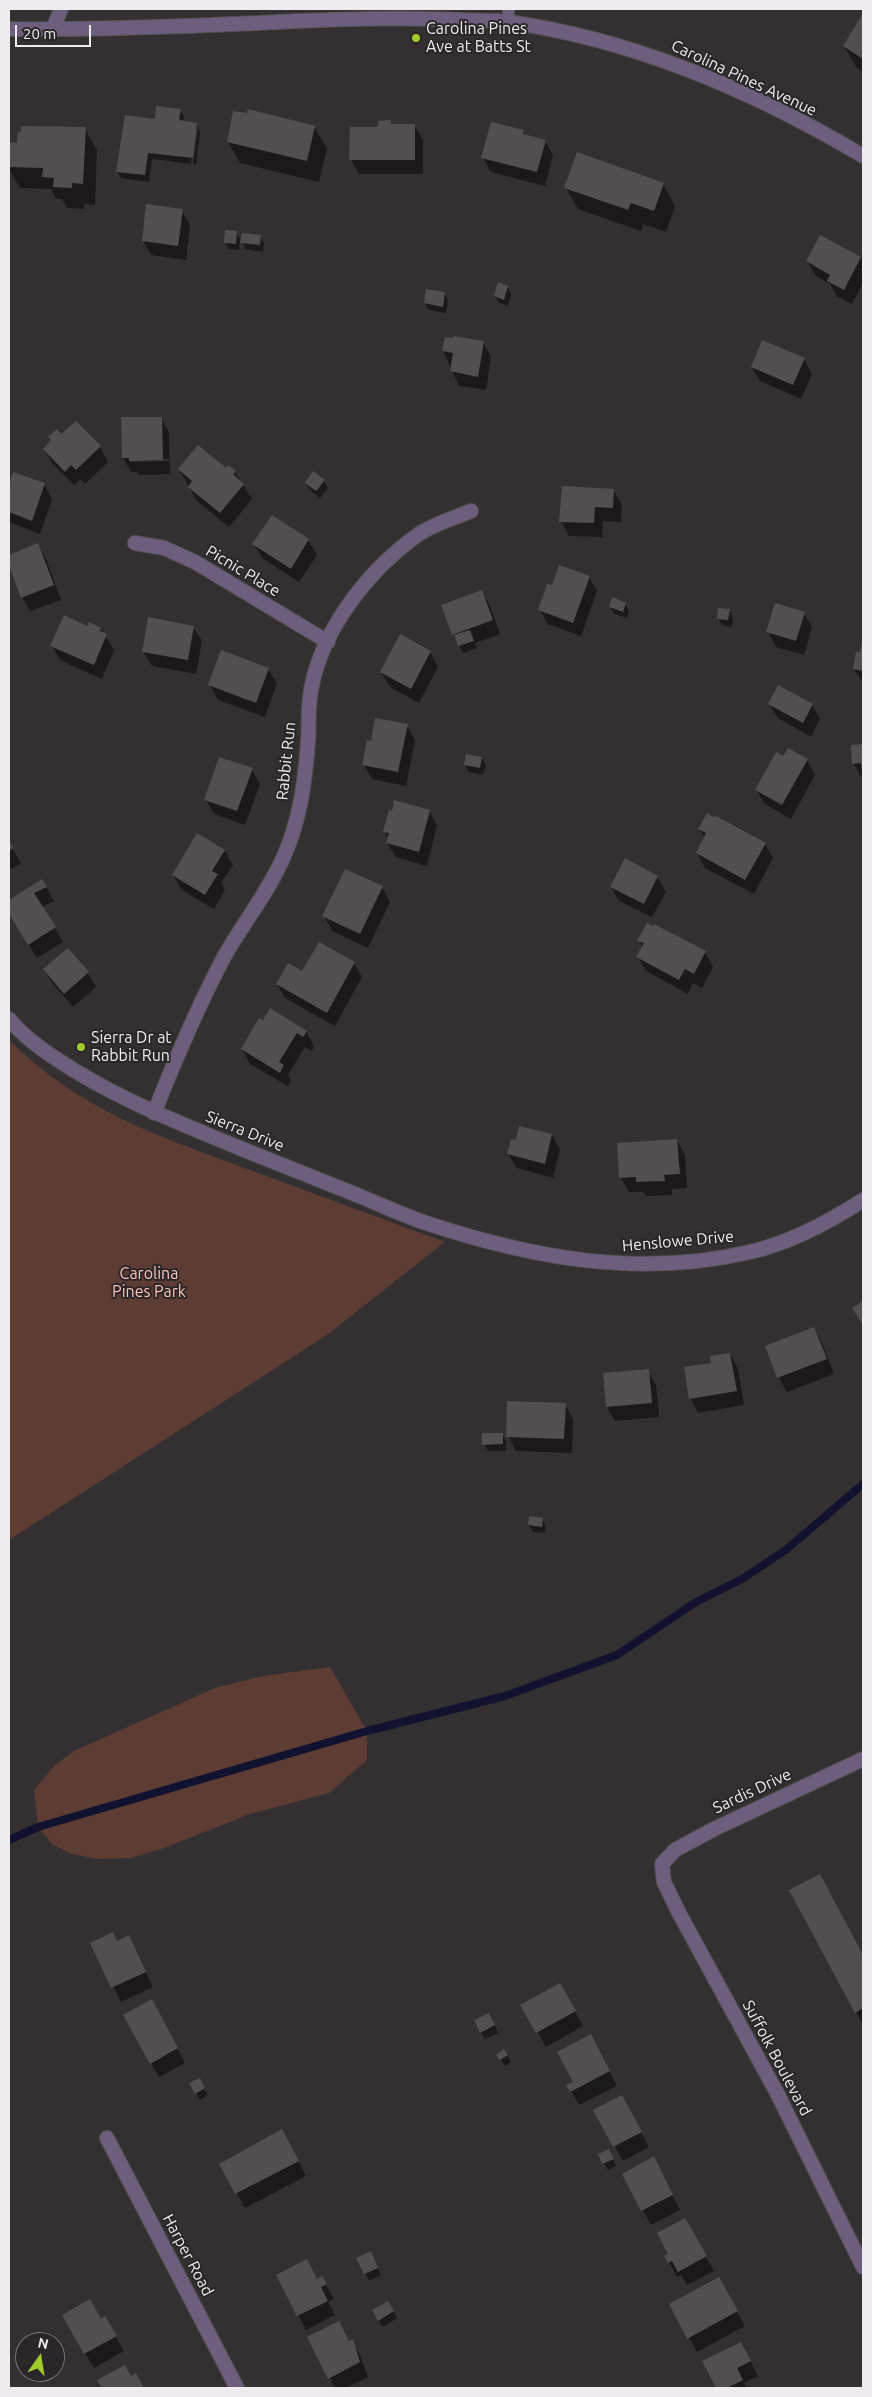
<!DOCTYPE html>
<style>
body{margin:0}
#map{position:relative;width:872px;height:2397px;overflow:hidden;background:#343032;font-family:Ubuntu,sans-serif}
canvas{display:block}
.frame{position:absolute;inset:0;border:10px solid #eeecee;pointer-events:none}
.north{position:absolute;left:15px;top:2332px;width:50px;height:50px;box-sizing:border-box;background:#2a2629;border:1px solid #787578;border-radius:50%;rotate:13deg;font-size:14px;font-weight:700;line-height:20px;text-align:center;color:#eeecee}
.north::after{content:'';display:block;margin:auto;width:18px;height:22px;background:#a0c92b;clip-path:polygon(50% 0,100% 100%,50% 72%,0 100%)}
.scale{position:absolute;left:15px;top:25px;width:76px;height:22px;box-sizing:border-box;border:2px solid #eeecee;border-top:0;padding-left:6px;font-size:15px;line-height:18px;white-space:nowrap;color:#eeecee;-webkit-text-stroke:4px #2a2629;paint-order:stroke}
</style>
<div id="map">
<canvas width="872" height="2397"></canvas>
<div class="frame"></div>
<div class="north">N</div>
<div class="scale">20 m</div>
</div>
<script>
const ctx = document.querySelector('canvas').getContext('2d');
ctx.lineJoin = 'round';
function fill(path, color) {
  ctx.fillStyle = color;
  ctx.fill(path, 'evenodd');
}
function trace(path, color, width, dash) {
  ctx.strokeStyle = color;
  ctx.lineWidth = width;
  ctx.lineCap = dash ? 'butt' : 'round';
  ctx.setLineDash(dash || []);
  ctx.stroke(path);
}
function write(font, color, halo, rows, align = 'center') {
  ctx.font = font + ' Ubuntu,sans-serif';
  ctx.lineWidth = 4;
  ctx.setLineDash([]);
  ctx.textBaseline = 'middle';
  ctx.strokeStyle = halo;
  ctx.fillStyle = color;
  for (const [text, x, y, turn = 0] of rows) {
    ctx.save();
    ctx.translate(x, y);
    ctx.rotate((+turn || 0) * Math.PI / 180);
    ctx.textAlign = isNaN(turn) ? turn : align;
    if (halo) ctx.strokeText(text, 0, 0);
    ctx.fillText(text, 0, 0);
    ctx.restore();
  }
}
const green = new Path2D(`
 M9,1040C83,1112 156,1135 250,1170C315,1194 380,1218 445,1242L327,1335L9,1540Z
 M330,1667L367,1731V1760L329,1793L250,1814L164,1848L131,1858L99,1859L71,1854L52,1844L38,1827L34,1790L54,1766L74,1751L215,1688L263,1676Z`);
const shadow = new Path2D(`
 M863,15V72L857,68L844,46Z
 M180,110L184,117L183,122L196,124L200,131L196,165L193,164L198,129H195L191,164L152,159L149,182L121,178L117,172L156,120Z
 M390,122L392,125L415,126L423,140V174H359L351,160Z
 M314,127L327,148L319,182L240,163L228,142Z
 M85,129L97,150L95,205L84,204V209L67,208L62,199H56L51,189L20,188L9,169V144H18L22,133Z
 M523,131L526,136L545,141L553,155L545,186L491,172L483,158Z
 M663,184L675,206L666,232L643,224L641,231L578,209L566,188Z
 M182,211L190,225L186,260L151,255L143,241Z
 M236,233L240,239L239,250L229,249L225,242Z
 M260,236L264,243L263,252L246,249L242,242Z
 M821,236L861,258L863,263V283L852,304L837,296L830,284L816,276L807,261Z
 M507,287L511,294L508,306L499,303L495,296Z
 M444,293L448,300L446,313L429,310L425,303Z
 M483,342L491,357L486,390L459,386L443,351Z
 M804,359L812,374L801,399L760,381L752,367Z
 M161,418L169,432L170,474L139,475L137,472H131L123,458ZM169,459V461L130,462V460Z
 M61,436L100,447L108,462L85,484L80,479L74,485L52,463L44,449Z
 M179,469L235,472L252,499L229,527L197,501Z
 M14,474L44,484L52,499L40,534L9,522V489Z
 M324,481L328,488L320,498L310,490L306,483Z
 M614,491L622,505L621,522L603,521L602,537L569,536L561,521Z
 M272,516L308,540L317,555L299,582L262,558L254,544Z
 M38,545L46,559L61,600L30,611L22,597L9,556Z
 M589,577L597,591L581,636L548,624L539,609L553,587Z
 M482,591L490,606L500,634L475,643L477,648L463,653L453,634Z
 M625,604L629,611L627,618L614,614L610,607Z
 M729,610L733,617L732,627L722,625L718,618Z
 M804,613L812,627L804,655L776,647L768,632Z
 M193,627L202,641L196,674L152,666L143,651Z
 M88,628L101,629L114,650L102,679L60,660L52,646Z
 M863,642V683L854,669L861,654Z
 M430,652L438,667L419,703L390,687L381,672Z
 M268,669L277,683L265,717L218,700L210,685Z
 M769,704L812,705L820,719L811,737L778,718Z
 M407,725L415,740L406,786L372,779L364,765L372,742Z
 M863,745V778H862L853,763L852,746Z
 M482,758L486,765L483,775L469,772L465,765Z
 M784,758L807,760L815,775L791,819L765,804L756,790Z
 M252,770L260,784L245,825L214,814L206,800Z
 M429,811L437,825L427,866L396,857L387,843L388,839L385,832Z
 M699,829L765,844L773,858L754,894L705,868L697,853L705,838Z
 M9,843L21,863L9,870Z
 M224,850L233,865L221,883L225,890L214,909L182,890L173,875Z
 M625,860L657,877L666,892L652,917L619,901L611,887Z
 M42,880L54,901L42,907L63,942L37,958L9,913V901Z
 M382,887L390,902L368,948L332,931L324,916Z
 M653,927L705,952L713,967L702,988L693,983L688,994L646,971L638,957L643,948L639,941Z
 M354,963L362,977L335,1026L285,998L277,984L302,972Z
 M44,969L88,973L96,987L73,1007L53,984Z
 M263,1022L306,1031L314,1046L312,1051L305,1047L288,1075L291,1081L288,1086L250,1064L242,1049Z
 M552,1135L560,1149L553,1178L517,1168L508,1154L517,1142Z
 M677,1140L685,1155L687,1188L672,1189V1195L646,1196L643,1192H629L621,1178L618,1144Z
 M814,1328L822,1343L834,1374L787,1392L779,1378L767,1347Z
 M730,1354L738,1369L744,1405L698,1413L690,1398L713,1364Z
 M648,1371L656,1385L659,1417L615,1421L607,1407Z
 M565,1404L573,1419L572,1453L516,1451L508,1436Z
 M502,1434L506,1441V1451H488L484,1444Z
 M542,1519L546,1526L545,1533L533,1532L529,1525Z
 M832,1897L863,1956V2025L856,2012Z
 M113,1934L118,1942L128,1937L153,1987L121,2002L92,1943Z
 M559,1984L583,2026L546,2047L522,2005Z
 M159,2015L185,2063L159,2077L151,2063Z
 M493,2021L498,2033L485,2039L481,2032Z
 M599,2050L617,2086L579,2105L568,2086L575,2083Z
 M498,2055H507L511,2062L505,2066Z
 M199,2079L208,2095L200,2100L191,2084Z
 M595,2111H630L649,2147L623,2161Z
 M290,2145L306,2176L245,2208L221,2165Z
 M612,2157L616,2166L608,2170L604,2163Z
 M654,2158L680,2210L651,2225L623,2174Z
 M685,2220L714,2271L687,2285L681,2275L677,2277L666,2257L670,2255Z
 M358,2258L374,2260L381,2275L369,2281Z
 M322,2278L334,2299L328,2302L335,2315L306,2330L298,2315L317,2280Z
 M719,2279L745,2326L697,2352L671,2305Z
 M388,2302L397,2318L383,2327L373,2311Z
 M63,2316L101,2321L105,2318L124,2351L94,2368Z
 M309,2338L352,2340L360,2355L368,2377L346,2388H335Z
 M749,2358L758,2376L744,2383L747,2388H717L704,2361Z`);
const stream = new Path2D(`
 M9,1840L38,1827L367,1731L505,1696L617,1655L696,1602L742,1579L787,1549L863,1484`);
const building = new Path2D(`
 M863,13V59L843,46Z
 M156,106L181,109L179,120L197,123L193,158L148,153L145,175L116,172L125,115L155,119Z
 M248,109L315,126L307,161L227,142L233,111L247,113Z
 M391,120V124H415V160H349L350,127H378V121Z
 M491,122L524,130L523,134L546,140L537,172L481,158Z
 M21,126L86,127L83,184L72,183V188L53,187L54,178L42,177L43,168L9,167V142L17,143L18,131L21,132Z
 M577,152L664,183L654,211L631,203L628,210L564,188Z
 M146,204L183,209L178,246L142,241Z
 M225,230L237,231L236,244L224,243Z
 M242,233L261,235L260,245L240,243Z
 M820,235L861,257L844,290L827,281L830,275L806,261Z
 M498,282L508,286L504,300L494,296Z
 M426,289L445,292L443,307L424,303Z
 M453,336L484,341L478,377L450,371L453,353L442,351L445,337L453,338Z
 M762,340L805,358L793,385L751,367Z
 M121,417H162L163,460L129,461V458H122Z
 M76,421L101,446L76,470L71,465L65,472L43,449L51,440L48,437L57,429L61,434Z
 M198,445L226,468L228,465L236,471L233,474L244,484L220,513L188,487L192,481L178,469Z
 M313,471L325,480L316,491L305,483Z
 M13,472L45,483L32,521L9,512V485Z
 M562,486L614,489L613,508L595,507L594,523L559,522Z
 M272,515L309,539L291,569L252,544Z
 M38,543L54,585L21,598L9,565V555Z
 M559,565L590,576L573,623L538,610L547,584L552,585Z
 M482,590L493,620L452,635L441,605Z
 M612,597L626,603L623,612L609,607Z
 M775,603L805,612L796,641L766,632Z
 M718,608L730,609L728,620L717,619Z
 M64,615L87,626L89,622L101,628L100,631L107,634L94,665L50,646Z
 M148,617L194,626L188,660L142,652Z
 M470,630L474,641L458,646L454,635Z
 M400,634L431,651L411,689L380,672Z
 M862,641H863V671L853,669L856,652H860Z
 M221,650L269,668L256,703L208,685Z
 M778,685L813,704L803,723L768,704Z
 M375,718L408,724L398,772L362,765L367,740L371,741Z
 M863,744V772H862L861,763L852,764L851,745Z
 M788,748L808,759L782,805L755,790L776,752L783,756Z
 M466,754L482,757L480,768L464,765Z
 M219,757L253,768L237,811L204,800Z
 M394,800L430,810L419,852L386,843L389,833L383,832L389,810L392,811Z
 M707,813L713,817L716,816L766,843L745,880L696,853L706,833L698,829Z
 M197,833L225,850L212,871L218,874L205,895L172,875Z
 M9,840L13,848L9,851Z
 M625,858L658,876L644,904L610,887Z
 M345,869L383,886L360,934L322,916Z
 M42,879L47,887L34,893L56,927L28,945L9,914V900Z
 M647,923L653,926L654,924L706,951L694,974L685,969L679,980L636,957L644,943L637,941Z
 M319,942L355,962L327,1013L276,984L288,963L302,971Z
 M68,948L89,972L64,994L43,969Z
 M270,1008L307,1031L303,1037L297,1033L279,1062L284,1065L280,1073L241,1049L259,1018L263,1020Z
 M519,1126L552,1134L545,1164L507,1154L511,1139L516,1140Z
 M677,1139L680,1174L664,1175L665,1181L636,1182V1177L619,1178L617,1143Z
 M863,1301V1325L852,1308Z
 M814,1327L827,1359L777,1378L765,1346Z
 M730,1353L737,1391L689,1399L684,1367L711,1363L710,1356Z
 M649,1369L652,1403L606,1407L603,1373Z
 M507,1401L566,1403L564,1439L506,1437Z
 M482,1433H503V1444L482,1445Z
 M529,1516L543,1518L542,1527L528,1525Z
 M820,1874L863,1955V2008L855,2013L789,1890Z
 M113,1932L117,1941L129,1935L146,1972L111,1988L90,1943Z
 M560,1983L576,2011L536,2033L520,2005Z
 M152,1999L178,2048L150,2064L123,2015Z
 M489,2013L495,2025L480,2033L474,2020Z
 M591,2034L610,2071L570,2092L566,2085L573,2082L557,2052Z
 M504,2049L508,2055L500,2060L496,2055Z
 M200,2078L205,2088L195,2094L189,2083Z
 M622,2095L642,2132L613,2147L593,2110Z
 M282,2129L299,2161L235,2194L219,2164Z
 M609,2149L614,2159L602,2164L598,2154Z
 M654,2156L673,2195L641,2211L622,2174Z
 M685,2218L707,2256L678,2272L672,2261L668,2263L664,2256L668,2254L657,2233Z
 M371,2251L378,2268L364,2274L356,2258Z
 M307,2259L317,2279L322,2276L327,2284L321,2287L328,2301L297,2316L276,2275Z
 M719,2277L738,2311L687,2339L669,2304Z
 M90,2299L101,2319L105,2316L117,2336L84,2354L62,2315Z
 M388,2301L394,2311L378,2321L372,2310Z
 M339,2321L349,2341L353,2339L360,2362L328,2379L307,2337Z
 M741,2342L751,2361L737,2368L743,2380L727,2388H716L702,2361Z
 M125,2365L131,2376L136,2373L144,2388H102L97,2380Z`);
const service = new Path2D(`
 M507,22L509,9`);
const minor = new Path2D(`
 M53,29L61,9
 M135,543L164,548L195,562L328,642
 M9,1019C22,1035 41,1049 58,1060C115,1098 175,1121 237,1147C279,1164 320,1180 362,1197C383,1206 405,1216 426,1223C532,1258 639,1278 750,1252C790,1243 829,1222 863,1200
 M154,1113C175,1060 197,1008 224,957C243,923 268,893 284,856C300,820 305,782 308,742C309,727 308,712 310,697C318,633 368,570 419,534C434,524 454,518 471,511
 M863,1759L714,1829L675,1850L662,1864L664,1882L679,1913L777,2093L863,2267
 M107,2138L237,2388`);
const tertiary = new Path2D(`
 M9,29C105,30 201,26 297,21C351,19 406,17 460,20C476,21 493,20 509,22C635,40 754,91 863,156`);
const markers = [
 [416,38,5,"#a0c92b"],
 [81,1047,5,"#a0c92b"]
];
const poiNames = [
 ["Carolina Pines",426,29],
 ["Ave at Batts St",426,47],
 ["Sierra Dr at",91,1038],
 ["Rabbit Run",91,1056]
];
const streetNames = [
 ["Carolina Pines Avenue",744,78,25],
 ["Picnic Place",243,571,31],
 ["Rabbit Run",286,761,-84],
 ["Sierra Drive",245,1131,22],
 ["Henslowe Drive",678,1241,-5],
 ["Sardis Drive",752,1791,-25],
 ["Suffolk Boulevard",777,2058,62],
 ["Harper Road",188,2255,62]
];
const parkNames = [
 ["Carolina",149,1274],
 ["Pines Park",149,1292]
];
fill(green, '#5d3c33');
fill(shadow, '#0007');
trace(stream, '#11122f', 8);
fill(building, '#534e4f');
trace(service, '#524e50', 13);
trace(minor, '#524e50', 16);
trace(tertiary, '#524e50', 16);
trace(service, '#6e5e7d', 11);
trace(minor, '#6e5e7d', 14);
trace(tertiary, '#6e5e7d', 14);
for (const [x, y, r, color] of markers) {
  const dot = new Path2D();
  dot.arc(x, y, r, 0, 2 * Math.PI);
  ctx.fillStyle = color;
  ctx.fill(dot);
  trace(dot, '#2a2629', 2);
}
write('16px', '#eeecee', '#2a2629', poiNames, 'left');
write('16px', '#eeecee', '#2a2629', streetNames);
write('16px', '#fec4b4', '#2a2629', parkNames);
</script>
